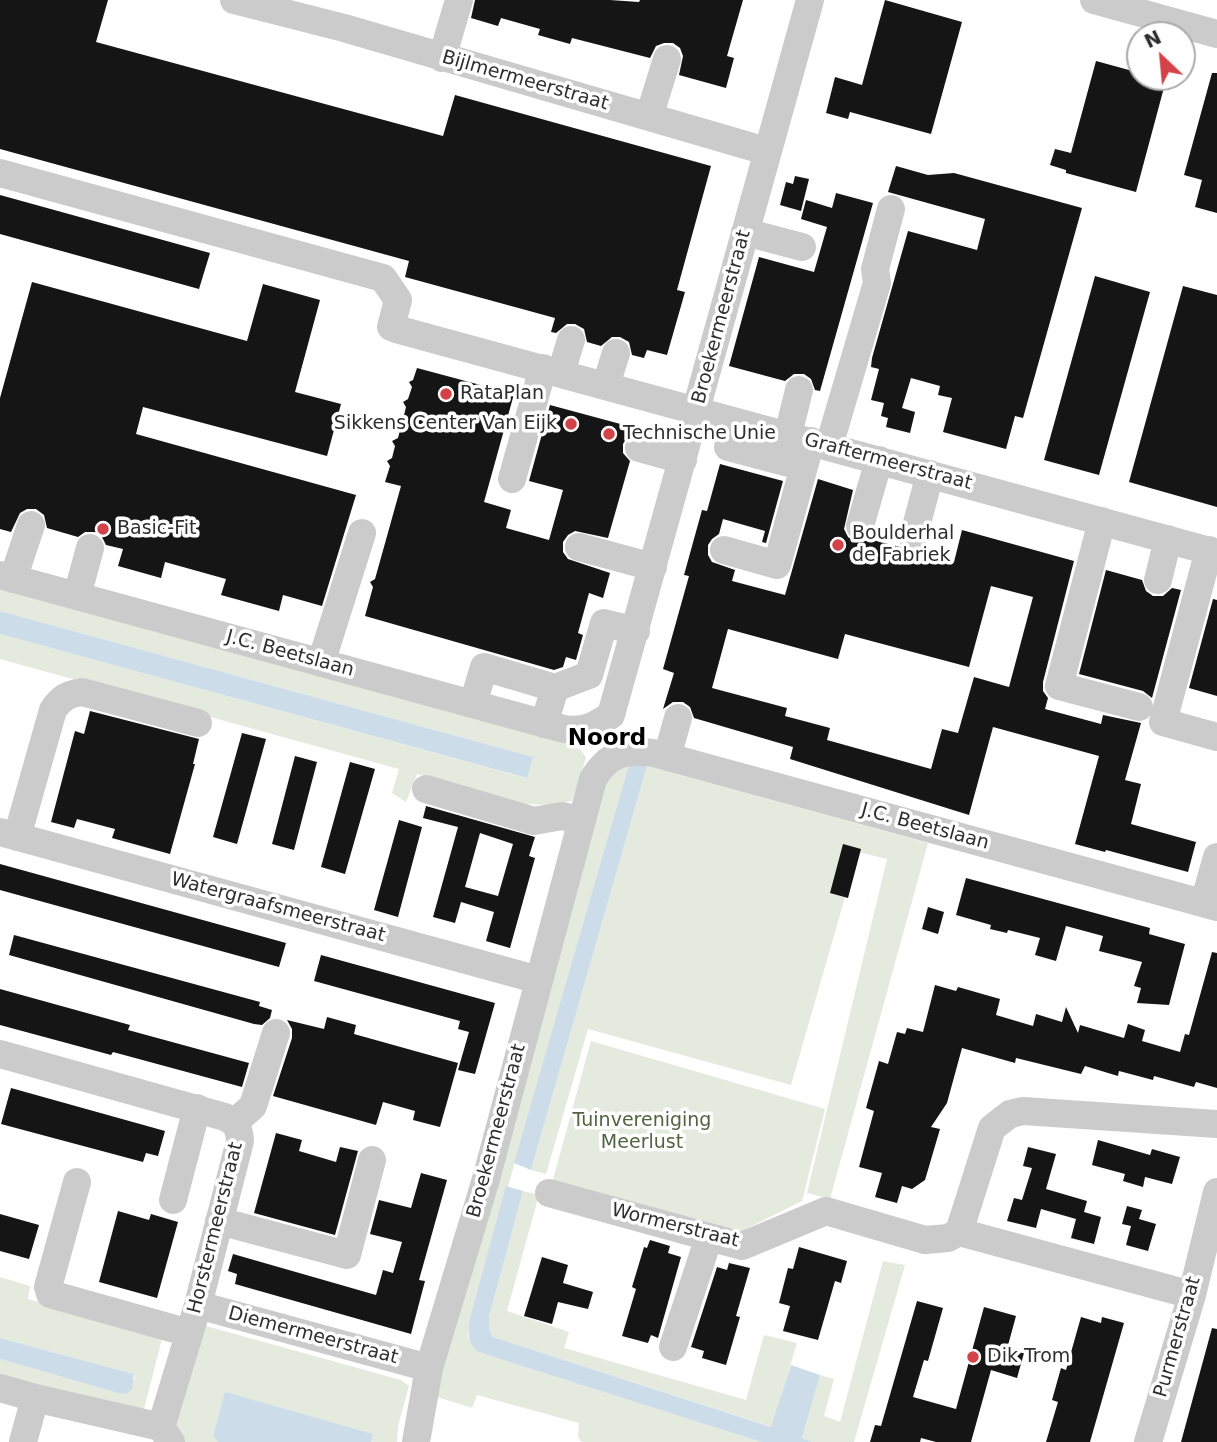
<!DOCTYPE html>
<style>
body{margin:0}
#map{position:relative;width:1217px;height:1442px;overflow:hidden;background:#fff;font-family:"DejaVu Sans",sans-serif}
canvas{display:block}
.north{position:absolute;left:1126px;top:21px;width:70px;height:70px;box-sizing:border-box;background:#fff;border:2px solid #ababab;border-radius:50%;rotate:334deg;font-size:19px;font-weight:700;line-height:28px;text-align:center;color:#2e2e2e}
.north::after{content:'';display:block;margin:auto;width:24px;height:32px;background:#d34248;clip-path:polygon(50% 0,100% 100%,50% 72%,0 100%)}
</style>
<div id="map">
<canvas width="1217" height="1442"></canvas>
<div class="north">N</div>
</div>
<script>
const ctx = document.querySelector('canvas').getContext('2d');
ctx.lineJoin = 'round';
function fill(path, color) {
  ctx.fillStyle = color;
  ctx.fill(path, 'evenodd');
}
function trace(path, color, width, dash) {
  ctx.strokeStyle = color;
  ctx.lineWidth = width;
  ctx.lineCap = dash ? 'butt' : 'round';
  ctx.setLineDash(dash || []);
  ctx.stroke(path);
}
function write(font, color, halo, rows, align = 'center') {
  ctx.font = font + ' "DejaVu Sans",sans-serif';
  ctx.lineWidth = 7;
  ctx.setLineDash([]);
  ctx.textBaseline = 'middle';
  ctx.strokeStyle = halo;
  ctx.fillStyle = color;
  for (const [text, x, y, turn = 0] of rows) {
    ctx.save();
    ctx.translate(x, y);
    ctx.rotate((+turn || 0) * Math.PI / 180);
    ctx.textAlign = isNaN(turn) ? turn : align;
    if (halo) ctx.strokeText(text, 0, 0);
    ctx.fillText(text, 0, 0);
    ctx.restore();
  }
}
const green = new Path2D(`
 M0,586L568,744L581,750L586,758L572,801L545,805L525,804L417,774L406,802L392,793L399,769L0,659V634L526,778L533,757L0,611Z
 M630,761L469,1322L468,1337L478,1352L761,1442H585L580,1441L578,1436L579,1423L477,1395L472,1408L434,1396L606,779Z
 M647,766L928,843L830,1199L807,1193L887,859L858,852L791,1085L588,1029L546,1174L531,1170Z
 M591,1041L825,1109L802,1201L738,1233L552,1183Z
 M523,1191L539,1195L507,1311L569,1332L564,1348L746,1400L764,1335L797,1343L772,1427L493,1337L489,1329V1317Z
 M883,1261L905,1265L854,1442H813L802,1438L820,1375L834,1379L824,1416L840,1422Z
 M0,1277L30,1286L28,1299L162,1339L142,1417L0,1378V1359L118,1393L135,1379L134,1374L0,1338Z
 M199,1324L401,1380L409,1386L398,1426L397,1442H371L373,1434L225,1393L213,1434L218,1442H183L172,1425Z`);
const water = new Path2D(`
 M0,611L533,757L527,778L0,634Z
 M630,761L647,766L531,1170L514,1163Z
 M506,1186L523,1191L489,1317V1329L493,1337L771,1427L791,1365L820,1375L802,1438L813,1442H761L478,1352C468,1343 468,1335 469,1322Z
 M0,1338L134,1374L132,1389L126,1394L118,1393L0,1359Z
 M225,1392L373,1434L371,1442H218L213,1435Z`);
const building = new Path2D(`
 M0,0H108L96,42L443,136L455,95L711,166L677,290L685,292L667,355L647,350L644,358L632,355L629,342L620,337H612L601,346L587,342L584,329L575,324H567L556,333L551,332L555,318L405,277L409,261L0,149Z
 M475,0H610L639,2L640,0H743L727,56L734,58L726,88L679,75L683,56L680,48L673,43H664L656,46L650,58L572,38L570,44L538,35L540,29L501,18L498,26L471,18Z
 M885,0L962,22L931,134L850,112L848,119L826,113L835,77L862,85Z
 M1096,61L1140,73V77H1164V80H1166L1136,192L1066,173V170L1050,165L1055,149L1071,153Z
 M1212,73H1217V213L1195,207L1202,180L1184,175Z
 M896,166L928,175L954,173L1082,208L1023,418L1015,416L1006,449L943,432L952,398L938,395L940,386L911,378L902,408L915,412L910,433L886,427L888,418L881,416L884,403L871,400L879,369L871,367L872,358L908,231L977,250L985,219L888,192Z
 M795,176L809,179L801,211L780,205L786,182L793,184Z
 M836,193L873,203L820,391L815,390L811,379L804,374H794L785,381L729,366L759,257L814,272L827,227L801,219L806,200L832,208Z
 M0,195L210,253L199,289L0,234Z
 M1095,276L1150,292L1099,475L1044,460Z
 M32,282L247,341L263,284L320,300L295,392L341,404L327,456L143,407L136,434L356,495L322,606L283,595L279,611L221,595L226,579L165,562L161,578L118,566L123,549L106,545L102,537L95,532H85L78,537L47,528L44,515L36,509H27L20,513L11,532L0,529V398Z
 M1183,286L1217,295V507L1129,482Z
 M417,368L514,394L484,502L511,510L506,528L549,540L563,490L529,481L550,405L639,429L638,432L628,436L623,444V453L630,461L608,538L575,531L568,535L563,542V552L568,559L610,573L603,598L589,593L578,633L583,635L576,660L566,657L563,667L554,670L365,616L373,587L370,582L375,579L401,486L385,482L390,466L387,461L392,458L395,446L392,441L398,438L401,426L398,422L403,419L406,407L403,402L408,399L412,387L409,382L413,380Z
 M720,464L783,481L766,543L762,542L765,531L723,519L719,534L712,539L708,545V555L712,562L735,570L732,581L785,595L818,479L853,490L844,529L848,537L855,542H863L869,539L900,547L909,554L920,553L954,562L962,530L1074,561L1043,682V691L1048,698L1045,709L1101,724L1103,715L1141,723L1125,780L1141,784L1131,824L1196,842L1188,872L1106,850L1105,852L1075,844L1099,756L993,727L969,815L790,759L793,747L694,718L690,707L683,702H673L663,709L674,673L663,669L689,576L684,575L702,510L707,511ZM991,586L1033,597L1009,687L974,677L958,733L942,729L931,769L827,740L830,728L785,716L787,708L712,688L728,629L838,659L845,634L969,667Z
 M1106,570L1142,580L1146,591L1153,596H1163L1172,588L1181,590L1152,698L1143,691L1079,674Z
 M1213,599L1217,600V696L1189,688Z
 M90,711L199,739L193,764H195L170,854L112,838L115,829L77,819L74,828L51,822L75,731L84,734Z
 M242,733L266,739L237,844L213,837Z
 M295,756L317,762L294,850L272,844Z
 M350,762L375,769L345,874L321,867Z
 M426,806L535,837L529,856L535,858L510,948L486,941L494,912L461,902L455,923L433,917L458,827L423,818ZM480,833L513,844L498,896L465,887Z
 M399,820L422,827L398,917L374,910Z
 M843,844L861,849L848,898L830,893Z
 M0,864L286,943L279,967L0,890Z
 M966,878L1150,928L1149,934L1185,944L1169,1005L1137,1003L1141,988L1134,986L1142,962L1099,951L1103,936L1066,926L1056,961L1035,955L1040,938L1008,930L1007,933L990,929L991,925L956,915Z
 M928,907L944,912L938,934L922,929Z
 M14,935L260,1002L259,1006L272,1010L270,1018L262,1025L254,1024L9,955Z
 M1212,952L1217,953V1088L1196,1082L1194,1087L1154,1076L1153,1080L1119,1071L1118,1076L1085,1066L1081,1074L1016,1058L1015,1063L962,1048L947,1103L931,1127L940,1129L925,1180L912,1189L902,1186L897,1203L875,1197L882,1173L859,1167L874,1111L866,1108L879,1061L888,1064L897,1032L905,1034L907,1028L923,1032L935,985L956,991L958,987L1000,999L996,1015L1033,1026L1036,1014L1062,1022L1066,1007L1078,1033L1080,1025L1124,1038L1128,1024L1145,1030L1142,1041L1180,1052L1185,1034L1189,1035Z
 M321,955L495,1003L475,1074L458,1070L469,1032L458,1029L460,1021L314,981Z
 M0,989L130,1025L128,1030L249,1063L242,1087L113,1052L111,1055L0,1025Z
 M327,1017L356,1025L354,1034L458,1063L440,1127L413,1120L415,1111L383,1102L376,1125L273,1096L292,1038V1029L287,1020L324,1029Z
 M11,1088L165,1131L158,1156L146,1153L143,1162L1,1124Z
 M276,1133L302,1140L299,1151L336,1162L340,1147L358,1151L335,1235L254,1213Z
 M1098,1140L1150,1155L1152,1149L1180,1157L1172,1184L1145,1177L1143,1187L1123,1181L1125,1174L1092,1165Z
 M1028,1147L1056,1154L1046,1189L1087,1201L1084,1212L1101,1217L1094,1244L1071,1238L1076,1219L1041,1209L1036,1228L1007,1221L1014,1198L1022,1200L1032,1168L1023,1166Z
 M421,1173L447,1180L419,1280L425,1281L411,1334L235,1284L237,1274L228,1271L233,1254L376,1295L383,1270L393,1273L402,1242L370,1234L379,1200L411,1208Z
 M1127,1206L1142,1210L1139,1219L1156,1224L1148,1251L1126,1245L1131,1226L1122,1224Z
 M118,1211L149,1220L151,1214L178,1222L157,1298L99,1282Z
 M0,1214L39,1225L29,1259L0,1251Z
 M650,1240L670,1246L668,1253L681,1257L658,1338L651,1335L648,1343L622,1336L636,1289L632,1287L644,1247L647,1248Z
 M799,1247L847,1261L841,1283L835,1281L818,1340L783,1331L790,1306L779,1303L788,1268L793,1269Z
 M542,1257L568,1265L563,1283L593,1292L588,1309L558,1302L552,1324L524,1316Z
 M729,1263L750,1268L736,1316L740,1317L726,1365L702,1358L704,1351L691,1347L717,1267L727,1270Z
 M917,1301L943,1308L928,1361L924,1360L913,1397L956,1409L984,1307L1016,1316L1007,1349L1024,1353L1017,1378L991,1370L971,1442H936L921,1438L920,1442H870L875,1425L881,1426Z
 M1081,1317L1101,1323L1102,1317L1124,1323L1090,1442H1046L1058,1402L1052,1400L1061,1368L1066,1370Z
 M1212,1328L1217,1329V1442H1181Z`);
const minor = new Path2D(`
 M234,0L344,28L766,151
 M1094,0L1217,34
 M442,58L459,0
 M649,117L667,59
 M0,173L383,278L398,300L391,327
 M745,232L802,247
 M396,329L1217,553
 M561,373L571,340
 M606,385L616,353
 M788,435L799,390
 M829,446L877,283L875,269L891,209
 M728,447L804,467
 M639,448L683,460
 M512,479L543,368
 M1102,521L1059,686L1139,707
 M860,526L879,460
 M913,538L930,474
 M579,547L653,567
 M724,550L777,565L811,441
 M1209,550L1163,722L1217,737
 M0,575L564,729C584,732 595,726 611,715
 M13,579L31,525
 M1158,580L1168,539
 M77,596L90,548
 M321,663L362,533
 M555,688L589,675L604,623L636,631
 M473,704L484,667L555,688L544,724
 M611,715L810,0
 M667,757L678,718
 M426,789L534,821L562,816L581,820
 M0,832L539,980
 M17,837L53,710C61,698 68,694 82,692L198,723
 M1204,903L1217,857
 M0,1054L225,1117C237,1123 239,1128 240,1141L198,1305L161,1427
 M235,1122L253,1106L276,1033
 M77,1182L48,1287L50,1294L189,1333
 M549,1193L742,1246L826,1211L925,1240L948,1238L959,1232
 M173,1200L197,1108
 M219,1221L347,1255L372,1160
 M1192,1295L959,1232L992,1128L1010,1114L1023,1111L1217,1124
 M198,1305L429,1368
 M673,1347L709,1237
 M0,1388L35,1398L161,1427L171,1442
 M23,1442L35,1398
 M416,1442L429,1368L486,1179L593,779C608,754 625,749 653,753L1217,907
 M1148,1442L1192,1295L1217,1192`);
const markers = [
 [446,394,7,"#d34248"],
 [571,424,7,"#d34248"],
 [609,434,7,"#d34248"],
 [103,529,7,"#d34248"],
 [838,545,7,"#d34248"],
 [973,1357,7,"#d34248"]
];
const streetNames = [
 ["Bijlmermeerstraat",525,81,16],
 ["Broekermeerstraat",722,317,-75],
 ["Graftermeerstraat",888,462,15],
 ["J.C. Beetslaan",290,654,15],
 ["J.C. Beetslaan",925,827,15],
 ["Watergraafsmeerstraat",278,908,15],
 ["Broekermeerstraat",497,1131,-75],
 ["Wormerstraat",675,1226,14],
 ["Horstermeerstraat",216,1228,-76],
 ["Diemermeerstraat",313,1336,15],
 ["Purmerstraat",1178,1337,-74]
];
const poiNames = [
 ["RataPlan",460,394],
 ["Sikkens Center Van Eijk",557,424,"right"],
 ["Technische Unie",623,434],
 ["Basic-Fit",117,529],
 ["Boulderhal",852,534],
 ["de Fabriek",852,556],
 ["Dik Trom",987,1357]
];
const parkNames = [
 ["Tuinvereniging",642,1121],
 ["Meerlust",642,1143]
];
const quarterNames = [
 ["Noord",607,739]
];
fill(green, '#e4eade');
fill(water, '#ccdce8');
fill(building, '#151515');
trace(minor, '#cbcbcb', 28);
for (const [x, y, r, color] of markers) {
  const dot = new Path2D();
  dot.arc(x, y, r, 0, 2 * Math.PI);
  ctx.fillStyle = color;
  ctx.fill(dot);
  trace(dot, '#fff', 2.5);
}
write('19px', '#2e2e2e', '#fff', streetNames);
write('19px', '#2e2e2e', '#fff', poiNames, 'left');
write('19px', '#506540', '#fff', parkNames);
write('bold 23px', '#000', '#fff', quarterNames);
</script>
